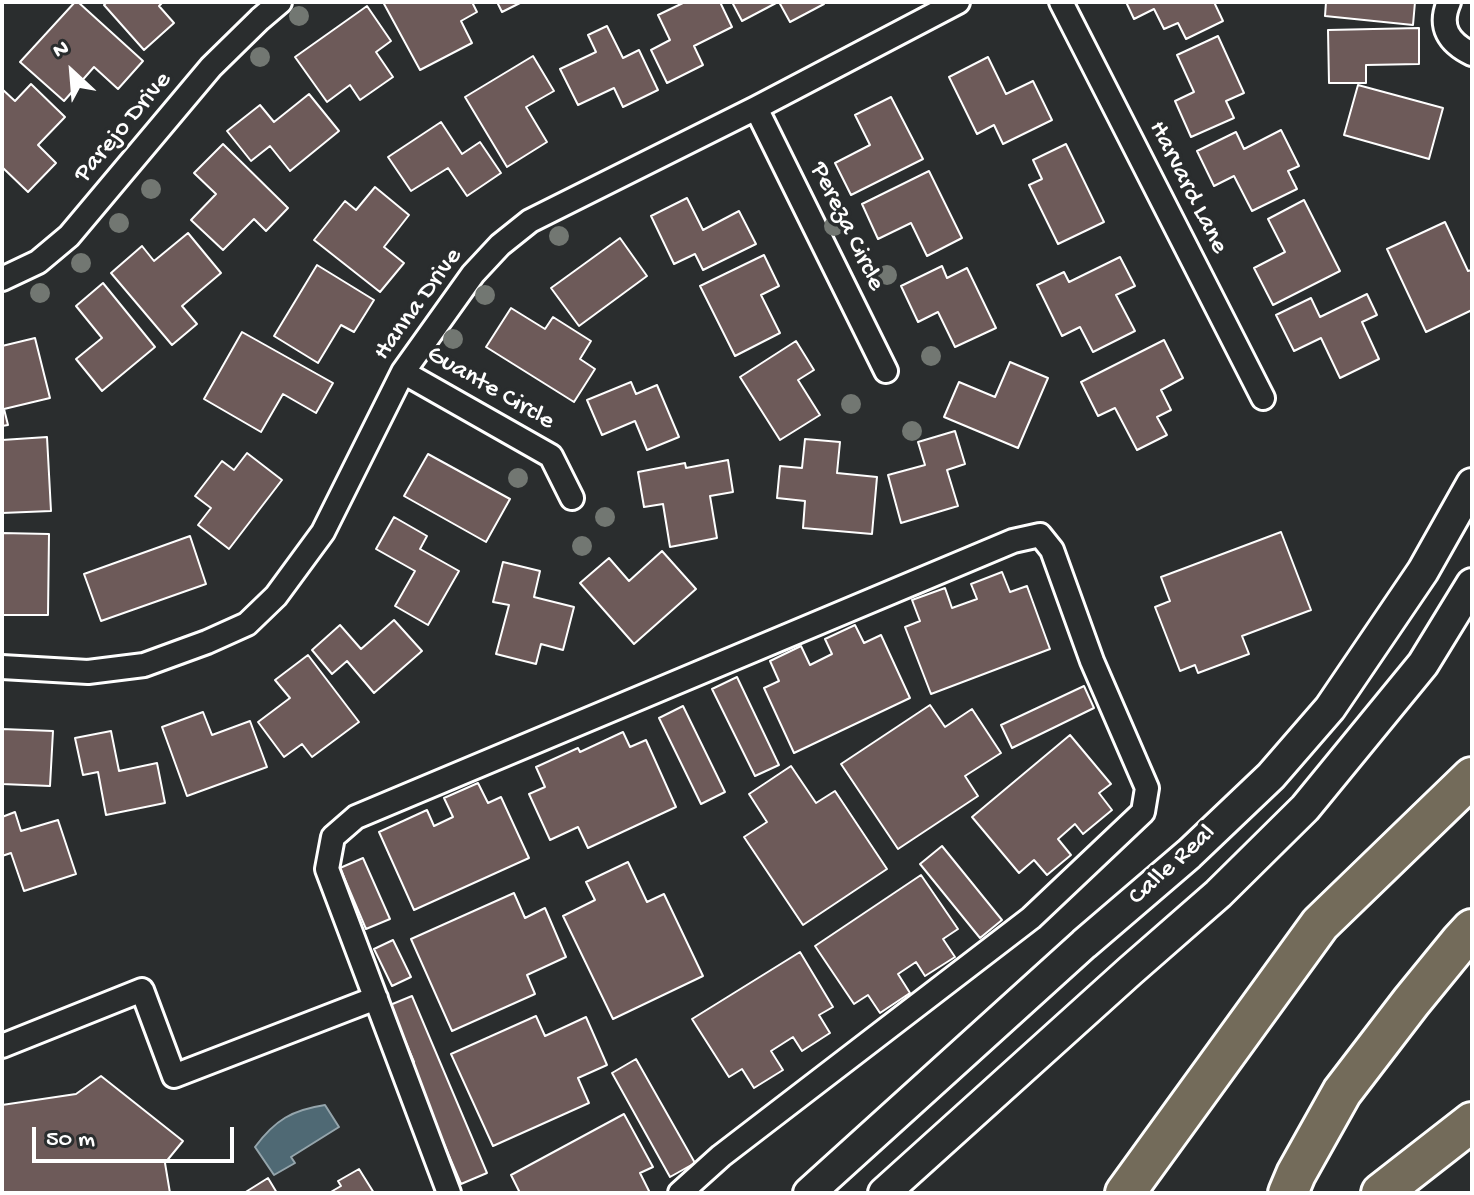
<!DOCTYPE html>
<style>
body{margin:0}
#map{position:relative;width:1474px;height:1195px;overflow:hidden;background:#2a2d2e;font-family:"Gochi Hand",sans-serif}
canvas{display:block}
.frame{position:absolute;inset:0;border:4px solid #fff;pointer-events:none}
.north{position:absolute;left:32px;top:32px;width:80px;height:80px;-webkit-text-stroke:6px #2a2d2e;paint-order:stroke;rotate:334deg;font-size:22px;font-weight:700;line-height:32px;text-align:center;color:#fff}
.north::after{content:'';display:block;margin:auto;width:28px;height:36px;background:#fff;clip-path:polygon(50% 0,100% 100%,50% 72%,0 100%)}
.scale{position:absolute;left:32px;top:1127px;width:202px;height:36px;box-sizing:border-box;border:4px solid #fff;border-top:0;padding-left:10px;font-size:24px;line-height:28px;white-space:nowrap;color:#fff;-webkit-text-stroke:6px #2a2d2e;paint-order:stroke}
</style>
<div id="map">
<canvas width="1474" height="1195"></canvas>
<div class="frame"></div>
<div class="north">N</div>
<div class="scale">50 m</div>
</div>
<script>
const ctx = document.querySelector('canvas').getContext('2d');
ctx.lineJoin = 'round';
function fill(path, color) {
  ctx.fillStyle = color;
  ctx.fill(path, 'evenodd');
}
function trace(path, color, width, dash) {
  ctx.strokeStyle = color;
  ctx.lineWidth = width;
  ctx.lineCap = dash ? 'butt' : 'round';
  ctx.setLineDash(dash || []);
  ctx.stroke(path);
}
function write(font, color, halo, rows, align = 'center') {
  ctx.font = font + ' "Gochi Hand",sans-serif';
  ctx.lineWidth = 7;
  ctx.setLineDash([]);
  ctx.textBaseline = 'middle';
  ctx.strokeStyle = halo;
  ctx.fillStyle = color;
  for (const [text, x, y, turn = 0] of rows) {
    ctx.save();
    ctx.translate(x, y);
    ctx.rotate((+turn || 0) * Math.PI / 180);
    ctx.textAlign = isNaN(turn) ? turn : align;
    if (halo) ctx.strokeText(text, 0, 0);
    ctx.fillText(text, 0, 0);
    ctx.restore();
  }
}
const water = new Path2D(`
 M325,1105L339,1127L291,1157L295,1163L274,1175L255,1147C275,1120 292,1110 325,1105Z`);
const building = new Path2D(`
 M75,2H78L143,61L118,89L94,67L64,101L20,62Z
 M107,2H163L159,6L174,23L144,50L104,5Z
 M383,2H472L477,12L461,21L472,43L420,70Z
 M497,2H522L502,12Z
 M685,2H720L732,27L694,46L703,65L667,83L651,50L670,40L658,15Z
 M732,2H778L742,21Z
 M779,2H823L824,4L790,22Z
 M1126,2H1214L1223,21L1186,39L1178,23L1164,29L1154,9L1134,19Z
 M1326,2H1415L1413,25L1325,16Z
 M367,6L391,41L376,52L393,77L360,100L350,85L327,102L295,57Z
 M607,26L623,58L639,50L658,90L623,107L614,88L578,105L560,69L596,52L588,35Z
 M1419,28V64L1366,65V83H1329L1328,30Z
 M1218,36L1244,93L1226,101L1234,118L1191,137L1175,101L1194,92L1177,55Z
 M533,56L554,91L526,107L547,142L507,167L465,97Z
 M988,57L1006,94L1033,81L1052,120L1003,144L994,125L977,134L949,77Z
 M31,84L65,117L38,145L56,163L28,192L2,167V89L15,101Z
 M1358,85L1443,108L1429,159L1344,135Z
 M309,94L339,131L290,171L270,146L251,161L227,131L260,105L274,122Z
 M891,97L923,159L851,195L835,163L870,145L855,115Z
 M441,122L462,154L480,142L501,173L467,196L448,168L411,191L388,157Z
 M1281,130L1299,166L1288,171L1297,189L1252,211L1234,176L1214,186L1197,151L1236,132L1244,149Z
 M223,144L288,208L266,231L254,219L223,250L191,220L216,194L194,173Z
 M1066,144L1104,222L1058,244L1029,185L1042,179L1033,160Z
 M929,171L962,238L927,256L911,223L878,239L862,204Z
 M375,187L409,215L384,247L404,263L380,292L314,240L345,201L356,210Z
 M687,198L703,230L739,211L756,244L703,270L695,254L674,264L651,216Z
 M1304,200L1340,271L1273,305L1254,268L1285,252L1268,219Z
 M1445,222L1468,271L1472,270V310L1426,332L1387,249Z
 M188,233L221,273L182,306L197,324L172,345L111,273L142,246L154,261Z
 M620,238L647,276L579,326L551,288Z
 M764,255L779,286L761,295L780,333L735,356L700,286Z
 M1120,257L1135,286L1116,295L1135,331L1093,352L1080,327L1062,336L1037,285L1064,272L1069,282Z
 M317,265L374,300L354,332L341,325L318,363L274,336Z
 M942,266L947,278L967,268L996,328L955,347L938,312L918,322L901,286Z
 M103,283L155,347L102,391L76,359L102,338L76,306Z
 M1367,294L1377,315L1362,322L1379,359L1340,378L1321,338L1294,351L1276,315L1311,298L1320,317Z
 M511,308L545,329L553,317L591,341L580,359L595,369L574,402L486,347Z
 M242,332L333,383L316,413L283,394L261,432L204,399Z
 M35,338L50,398L4,409L8,425L2,426V346Z
 M1164,340L1183,378L1161,390L1171,410L1157,417L1167,435L1137,450L1115,408L1098,416L1081,382Z
 M796,341L814,370L798,380L820,415L780,440L740,377Z
 M1010,362L1048,378L1018,448L944,417L959,382L995,397Z
 M631,382L636,394L657,385L679,437L647,450L635,421L602,435L587,400Z
 M955,431L965,464L947,470L958,506L901,523L888,475L925,465L918,442Z
 M47,437L51,511L2,513V440Z
 M805,439L840,442L837,473L877,477L872,534L803,528L805,501L777,498L780,466L802,468Z
 M247,453L282,480L229,549L198,525L211,508L195,496L222,461L234,470Z
 M428,454L510,499L486,542L404,496Z
 M728,460L733,492L710,496L717,538L670,547L663,504L644,507L638,472L685,463L686,468Z
 M394,517L427,536L420,549L459,571L428,625L395,606L415,571L376,549Z
 M1281,532L1311,610L1242,636L1249,654L1198,673L1195,665L1180,671L1155,607L1170,601L1161,577Z
 M2,533L49,534L48,615H2Z
 M190,536L206,584L101,621L84,574Z
 M662,551L696,589L634,644L580,583L609,558L629,581Z
 M503,562L540,571L534,597L574,607L563,650L541,644L536,664L496,654L509,605L493,602Z
 M1002,572L1010,592L1027,586L1050,649L931,694L905,627L920,621L912,600L945,588L952,608L977,599L971,584Z
 M394,620L422,651L374,693L347,661L332,674L312,650L340,625L361,649Z
 M855,625L864,643L881,635L910,698L794,753L764,688L779,681L770,661L801,646L810,665L832,654L825,639Z
 M308,655L359,722L312,757L302,744L284,757L258,722L290,698L275,680Z
 M737,677L779,765L755,776L712,689Z
 M1084,686L1094,708L1012,748L1001,725Z
 M930,705L945,727L972,709L1001,753L965,776L978,796L898,849L841,764Z
 M683,706L725,792L701,804L659,718Z
 M203,712L212,735L250,721L267,767L187,796L162,727Z
 M2,729L53,731L50,786L2,784Z
 M111,731L119,771L157,763L165,803L106,815L98,772L83,775L75,738Z
 M623,732L630,747L646,740L676,807L588,848L578,827L550,840L529,794L545,787L536,767L578,748L580,752Z
 M1070,735L1111,784L1099,793L1112,810L1083,834L1075,824L1058,839L1071,855L1047,875L1034,860L1019,873L972,817Z
 M791,766L816,803L835,791L887,869L803,925L744,837L767,822L749,794Z
 M478,783L488,803L501,797L529,858L414,910L379,832L427,810L434,826L453,817L444,798Z
 M15,812L21,831L58,820L76,874L24,891L11,853L2,856V817Z
 M942,846L1002,920L980,938L920,864Z
 M363,858L390,919L366,929L340,868Z
 M628,862L647,902L664,894L703,976L613,1019L563,916L595,900L586,882Z
 M921,875L958,929L943,939L955,957L925,976L916,962L898,974L910,993L880,1013L868,995L854,1004L815,946Z
 M514,893L525,918L545,908L566,957L527,975L535,994L452,1031L411,939Z
 M393,940L411,977L392,986L374,949Z
 M800,952L833,1007L819,1015L830,1033L802,1051L793,1037L771,1051L783,1070L754,1088L742,1069L729,1077L692,1019Z
 M412,996L487,1173L461,1184L410,1064L414,1062L390,1005Z
 M536,1016L545,1036L586,1017L607,1065L578,1078L589,1103L493,1146L451,1054Z
 M636,1059L695,1163L670,1177L612,1073Z
 M101,1076L183,1141L165,1163L170,1193H2V1105L76,1094Z
 M624,1114L653,1167L640,1173L650,1193H520L511,1175Z
 M359,1169L374,1193H329L341,1186L338,1181Z
 M268,1178L277,1193H244Z`);
const street = new Path2D(`
 M1061,2L1263,398
 M1449,2C1438,27 1449,43 1472,54
 M756,108L886,371
 M2,279L38,262L69,236L211,67L260,19L280,2
 M403,372L551,456L572,498
 M2,667L88,672L144,665L207,642L247,624L276,596L323,532L403,372L473,274L500,245L530,221L756,108L958,2
 M2,1046L142,990L174,1076L376,998
 M449,1193L327,869L333,837L356,817L1013,541L1040,535L1052,550L1092,661L1147,788L1143,812L1031,918L721,1156L680,1193`);
const secondary = new Path2D(`
 M809,1193L1084,944L1189,854L1271,776L1330,708L1423,571L1472,484
 M884,1193L1130,971L1218,894L1305,808L1423,664L1472,584`);
const highway = new Path2D(`
 M1125,1193L1320,924L1472,777
 M1288,1193L1296,1174L1342,1092L1411,1002L1460,942L1472,929
 M1381,1193L1472,1122`);
const trees = [
 [299,16],
 [260,57],
 [151,189],
 [119,223],
 [834,226],
 [559,236],
 [81,263],
 [887,275],
 [40,293],
 [485,295],
 [453,339],
 [931,356],
 [851,404],
 [912,431],
 [518,478],
 [605,517],
 [582,546]
];
const streetNames = [
 ["Parejo Drive",124,128,-50],
 ["Harvard Lane",1187,188,63],
 ["Pereza Circle",846,227,64],
 ["Hanna Drive",419,305,-54],
 ["Guante Circle",490,389,30],
 ["Calle Real",1173,866,-42]
];
fill(water, '#4f6974');
trace(water, '#95a5ac', 2);
fill(building, '#6d5a59');
trace(building, '#fff', 2);
trace(street, '#fff', 28);
trace(secondary, '#fff', 36);
trace(highway, '#fff', 44);
trace(street, '#2a2d2e', 22);
trace(secondary, '#2a2d2e', 30);
trace(highway, '#736b5a', 38);
ctx.fillStyle = '#727772';
for (const [x, y] of trees) {
  ctx.beginPath();
  ctx.arc(x, y, 10, 0, 2 * Math.PI);
  ctx.fill();
}
write('26px', '#fff', '#2a2d2e', streetNames);
</script>
